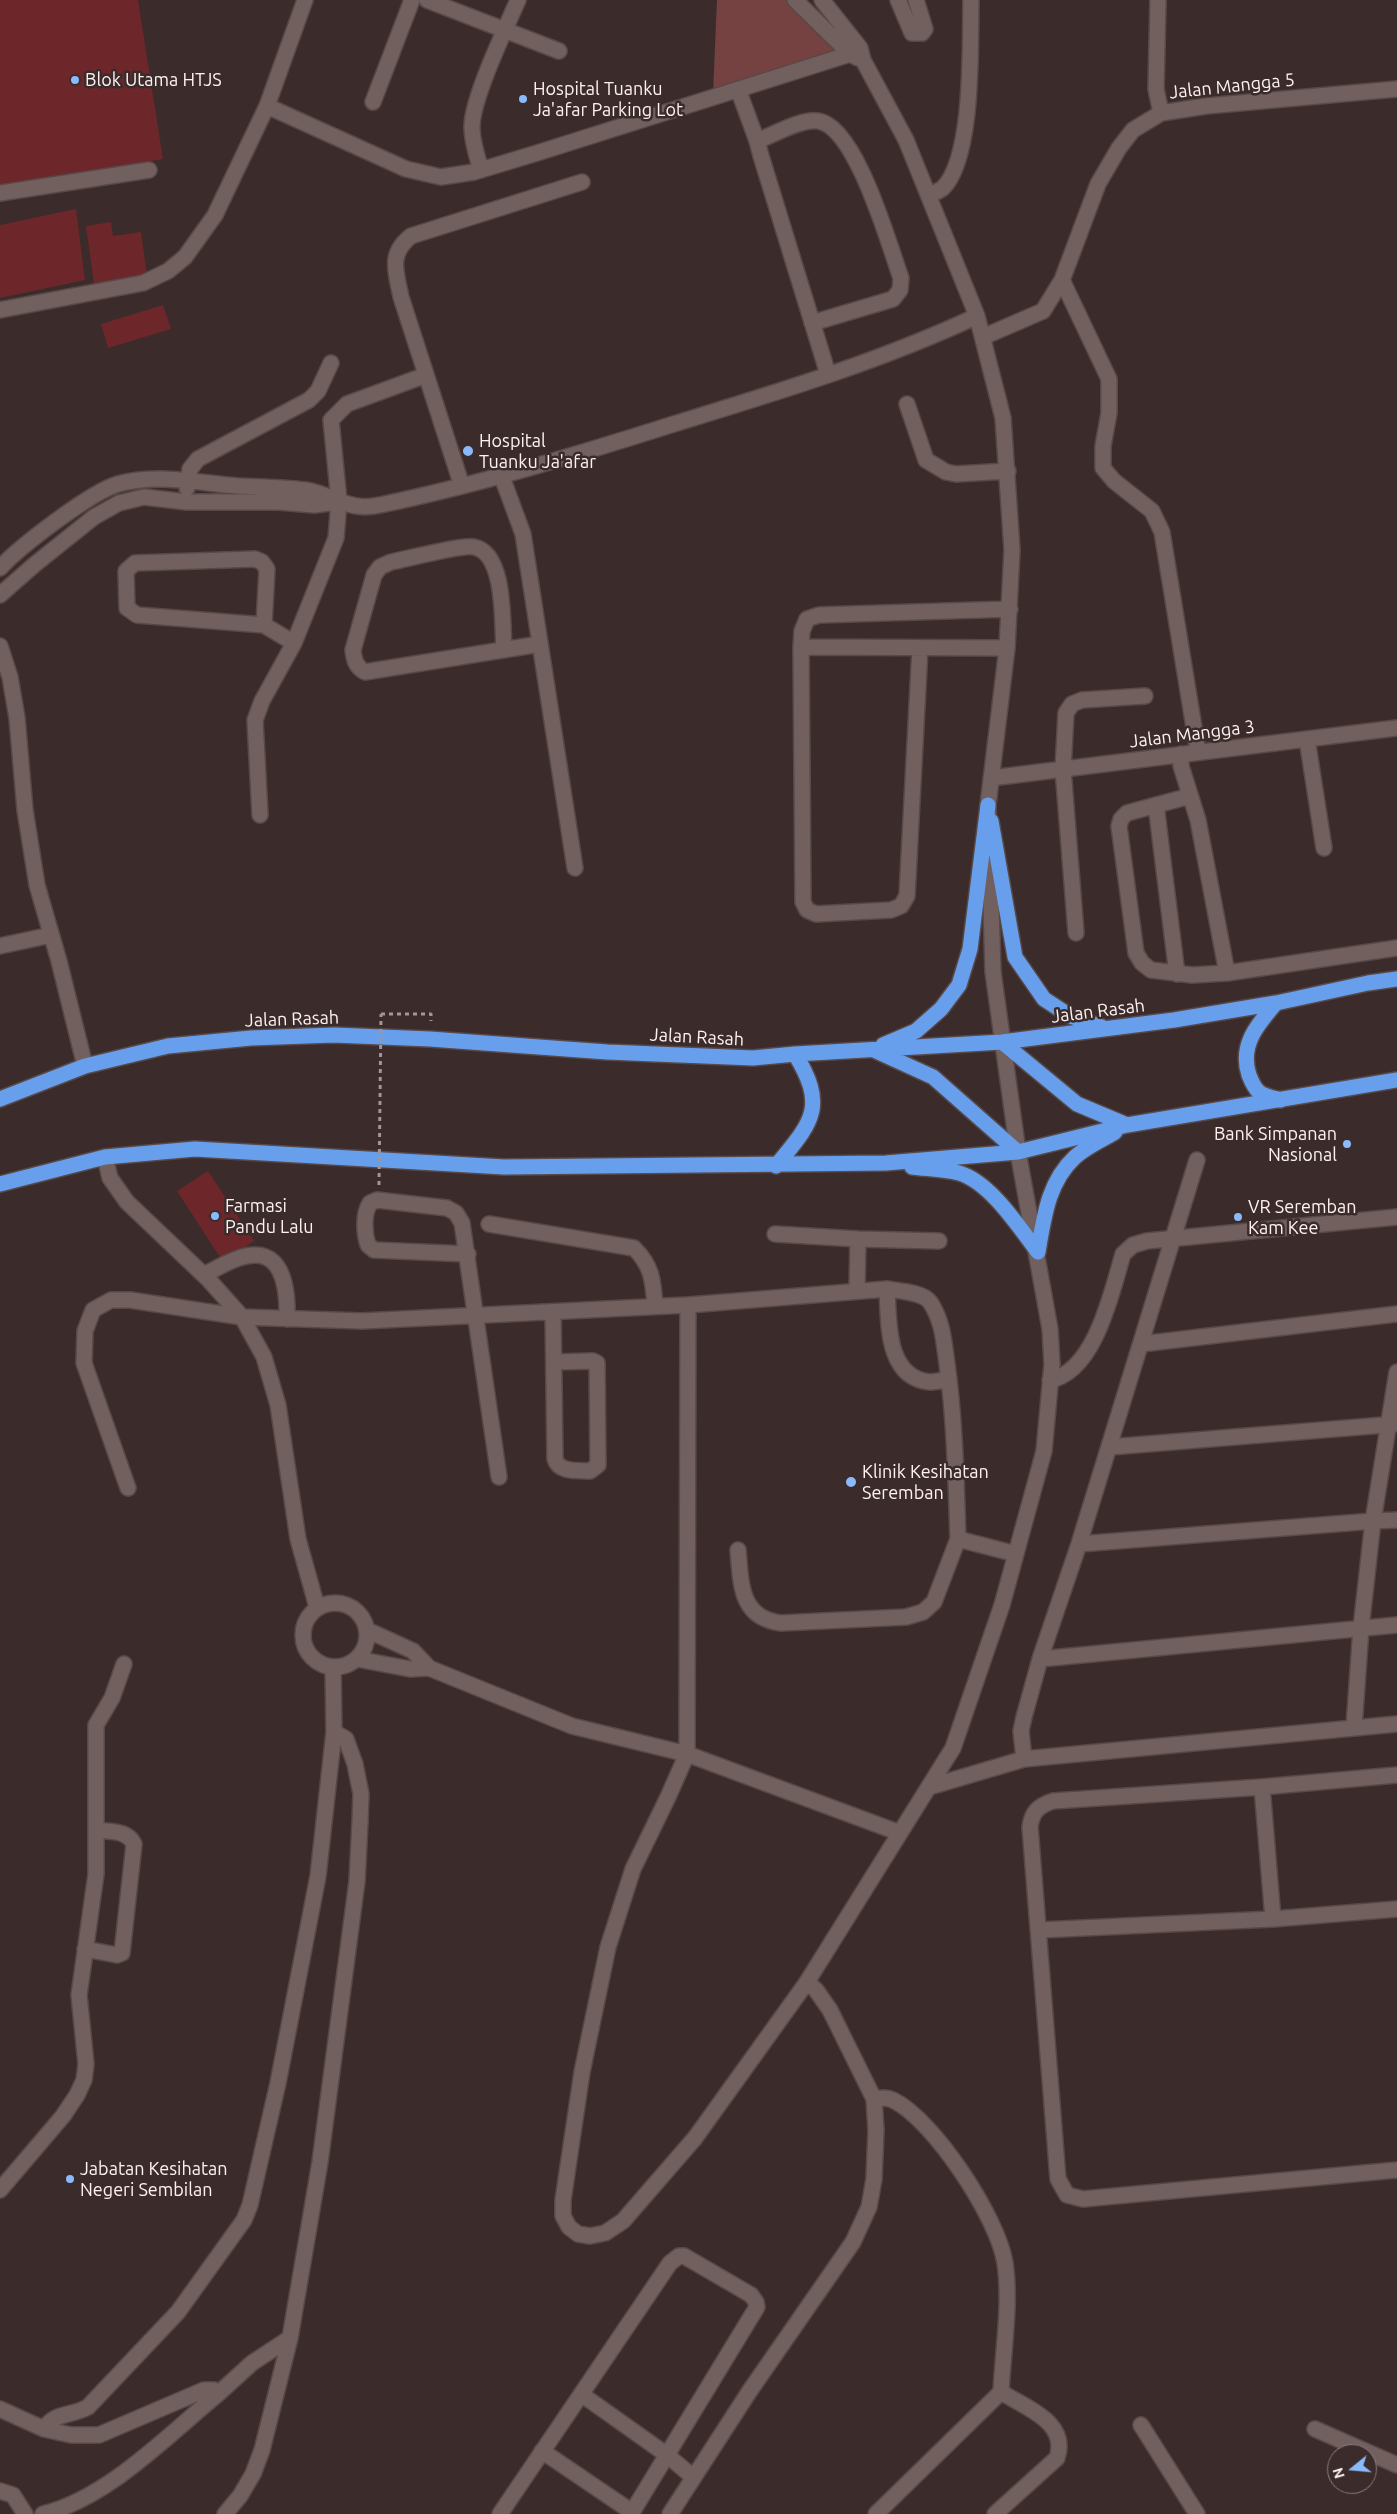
<!DOCTYPE html>
<style>
body{margin:0}
#map{position:relative;width:1397px;height:2514px;overflow:hidden;background:#3b2c2b;font-family:Ubuntu,sans-serif}
canvas{display:block}
.north{position:absolute;left:1327px;top:2444px;width:50px;height:50px;box-sizing:border-box;background:#3b2c2b;border:1px solid #897b7a;border-radius:50%;rotate:253deg;font-size:14px;font-weight:700;line-height:20px;text-align:center;color:#fdf2f1}
.north::after{content:'';display:block;margin:auto;width:18px;height:22px;background:#8bbafc;clip-path:polygon(50% 0,100% 100%,50% 72%,0 100%)}
</style>
<div id="map">
<canvas width="1397" height="2514"></canvas>
<div class="north">N</div>
</div>
<script>
const ctx = document.querySelector('canvas').getContext('2d');
ctx.lineJoin = 'round';
function fill(path, color) {
  ctx.fillStyle = color;
  ctx.fill(path, 'evenodd');
}
function trace(path, color, width, dash) {
  ctx.strokeStyle = color;
  ctx.lineWidth = width;
  ctx.lineCap = dash ? 'butt' : 'round';
  ctx.setLineDash(dash || []);
  ctx.stroke(path);
}
function write(font, color, halo, rows, align = 'center') {
  ctx.font = font + ' Ubuntu,sans-serif';
  ctx.lineWidth = 5;
  ctx.setLineDash([]);
  ctx.textBaseline = 'middle';
  ctx.strokeStyle = halo;
  ctx.fillStyle = color;
  for (const [text, x, y, turn = 0] of rows) {
    ctx.save();
    ctx.translate(x, y);
    ctx.rotate((+turn || 0) * Math.PI / 180);
    ctx.textAlign = isNaN(turn) ? turn : align;
    if (halo) ctx.strokeText(text, 0, 0);
    ctx.fillText(text, 0, 0);
    ctx.restore();
  }
}
const green = new Path2D(`
 M717,0H792L847,53L713,94Z`);
const building = new Path2D(`
 M0,0H138L163,159L0,186Z
 M76,209L85,280L0,298V225Z
 M111,222L113,236L141,232L147,276L94,284L86,226Z
 M163,305L171,329L108,348L101,324Z
 M208,1171L254,1241L223,1262L177,1191Z`);
const path = new Path2D(`
 M381,1014H431V1021`);
const minor = new Path2D(`
 M427,0L559,51
 M795,0L850,54L858,58
 M898,0L912,33H922L925,29L916,0
 M1158,0L1156,89L1161,113
 M738,89L757,141
 M373,102L412,0
 M267,106L406,169L441,177L474,172L537,153L850,54L860,48
 M481,170C477,156 472,142 472,128C471,100 506,28 518,0
 M0,193L149,170
 M929,195C934,193 939,191 943,188C974,157 970,44 971,0
 M1062,280L1109,379V413L1103,446V468L1114,481L1152,511L1162,532L1198,752
 M0,310L143,283L168,271L185,257L215,215L267,106L305,0
 M812,323L893,299L900,290L901,278C889,245 856,126 818,121C802,118 773,135 757,141L761,156L828,374
 M983,337L1043,311L1062,280L1098,184L1119,148L1133,130L1161,113L1206,106L1397,89
 M907,404L926,460L946,472L956,474L1008,471
 M502,477L523,534L575,868
 M462,486L401,297C396,272 388,254 411,236L582,182
 M187,488L190,469L198,459L309,400L318,391L331,363
 M0,568C20,546 91,492 118,484C157,473 199,483 238,486C260,487 283,487 305,490C335,495 348,512 380,505C481,484 579,454 677,423C778,392 881,361 977,316
 M0,595L34,565L94,517L119,503L144,497L187,502H279L314,505L337,502
 M264,625L267,569L262,562L255,559L135,563L126,571L127,608L137,615L264,625L294,643
 M0,646L10,677L17,718L25,810L37,885L59,961L85,1066
 M801,647L1007,648
 M920,648L907,896L901,906L891,910L816,914L807,910L803,902L801,647L802,631L807,619L819,615L1010,609
 M504,650C502,624 506,553 474,547C463,544 407,559 391,562L380,567L374,575L353,650C354,660 356,667 365,672L540,644
 M1307,739L1324,848
 M1181,754V766L1198,820L1227,973
 M991,778L1397,728
 M1190,796L1127,813L1121,819L1119,826L1136,953L1142,963L1151,970L1192,975L1227,973L1397,948
 M1156,805L1177,974
 M260,815L255,720L262,701L294,643L336,538L339,501L331,420L347,404L426,375
 M1076,933L1063,769L1066,713L1072,704L1082,700L1145,696
 M0,946L51,935
 M105,1157L110,1178L127,1202L208,1279L242,1317L264,1357L278,1405L298,1539L317,1607
 M489,1224L634,1248C652,1266 653,1280 655,1305
 M775,1234L858,1239
 M468,1254L374,1250L368,1245C364,1233 363,1214 370,1203L377,1200L447,1208L456,1213L462,1223L499,1477
 M204,1275C215,1269 227,1262 239,1258C283,1243 288,1288 287,1319
 M887,1289C889,1320 885,1378 930,1382C936,1382 943,1380 949,1379
 M857,1290L858,1239L939,1241
 M688,1305L887,1289C899,1291 923,1292 930,1302C943,1321 944,1343 947,1364C955,1422 956,1480 958,1539L1016,1554
 M553,1312L555,1459C559,1473 578,1470 590,1471L598,1465L597,1363L593,1361L554,1362
 M1141,1344L1397,1314
 M1397,1372L1373,1521L1397,1520
 M1050,1380C1095,1372 1112,1291 1123,1254L1133,1245L1147,1241L1397,1217
 M1110,1447L1397,1424
 M128,1488L84,1363L85,1331L93,1310L111,1300H130L242,1317L362,1321L688,1305L687,1754L668,1797L633,1869L608,1947L582,2072L563,2200V2216L569,2227L578,2234L590,2236L605,2233L623,2221L695,2138L807,1982L953,1748L1002,1605L1044,1451L1052,1364L1050,1329L1018,1152L993,972L988,805L1007,648L1012,550L1003,418L977,316L906,140L863,60L860,48L822,0
 M1079,1544L1197,1160
 M738,1550C741,1584 740,1618 781,1623L906,1617L923,1612L934,1602L958,1539
 M303 1635a32 32 0 1 1 64 0a32 32 0 1 1-64 0Z
 M367,1630L413,1651L429,1668
 M357,1659L410,1669L429,1668L572,1726L687,1754L900,1833
 M1040,1659L1397,1625
 M1024,1759L1021,1731L1024,1717L1040,1659L1079,1544L1373,1521L1361,1628L1354,1727
 M1397,1775L1262,1787L1053,1801C1038,1806 1032,1812 1030,1827L1058,2179L1067,2195L1083,2199L1397,2170
 M929,1787L1024,1759L1397,1724
 M1262,1787L1273,1919
 M1040,1930L1273,1919L1397,1909
 M85,1949L117,1955L122,1953L134,1844C127,1830 111,1832 97,1830
 M874,2099C881,2098 887,2097 893,2100C934,2120 998,2218 1005,2263C1011,2303 1003,2351 1001,2392L876,2514
 M0,2190L63,2116L77,2095L84,2080L86,2064L79,1995L96,1874V1725L112,1698L124,1664
 M581,2394L667,2455L693,2477
 M0,2409L44,2429L71,2435H99L204,2390H214L219,2393L252,2363L290,2338
 M1141,2425L1197,2514
 M44,2429C56,2411 70,2417 88,2407L178,2312L244,2220L250,2205L278,2083L318,1876L334,1732L333,1667
 M1315,2429L1397,2465
 M542,2451L632,2512
 M0,2491L13,2495L25,2514
 M43,2514C108,2498 168,2435 219,2393
 M225,2514L240,2496L253,2474L262,2450L290,2338L320,2162L357,1881L360,1822L361,1794L355,1764L346,1739L334,1732
 M500,2514L670,2263L679,2256H684L751,2295L756,2302L757,2307L631,2514
 M670,2514L749,2392L853,2242L869,2207L874,2179L876,2130L874,2099L830,2010L816,1990L807,1982
 M995,2514L1057,2458C1069,2422 1026,2408 1001,2392`);
const highway = new Path2D(`
 M991,821L1015,957L1044,999L1070,1016L1102,1027
 M1276,1003C1258,1024 1239,1045 1249,1075C1251,1080 1254,1088 1259,1092C1264,1096 1274,1098 1281,1100
 M1002,1042L1077,1104L1127,1125
 M883,1045L916,1031L941,1009L959,985L970,949L988,805
 M876,1051L933,1077L1018,1152
 M0,1099L85,1066L168,1046L251,1038L334,1035L430,1039L607,1052L753,1058L795,1054L1002,1042L1174,1020L1276,1003L1368,983L1397,979
 M776,1166C811,1123 828,1108 795,1054
 M912,1167C927,1169 944,1169 959,1173C990,1182 1019,1227 1038,1252
 M0,1184L105,1157L195,1149L504,1167L886,1163L1018,1152L1127,1125L1397,1080
 M1038,1252C1044,1217 1048,1182 1075,1157C1086,1147 1102,1140 1115,1132`);
const pathBridge = new Path2D(`
 M379,1185L381,1014`);
const markers = [
 [75,80,5,"#8bbafc"],
 [523,99,5,"#8bbafc"],
 [468,451,6,"#8bbafc"],
 [1347,1144,5,"#8bbafc"],
 [215,1216,5,"#8bbafc"],
 [1238,1217,5,"#8bbafc"],
 [851,1482,6,"#8bbafc"],
 [70,2179,5,"#8bbafc"]
];
const poiNames = [
 ["Blok Utama HTJS",85,80],
 ["Hospital Tuanku",533,89],
 ["Ja'afar Parking Lot",533,110],
 ["Hospital",479,441],
 ["Tuanku Ja'afar",479,462],
 ["Bank Simpanan",1337,1134,"right"],
 ["Nasional",1337,1155,"right"],
 ["Farmasi",225,1206],
 ["Pandu Lalu",225,1227],
 ["VR Seremban",1248,1207],
 ["Kam Kee",1248,1228],
 ["Klinik Kesihatan",862,1472],
 ["Seremban",862,1493],
 ["Jabatan Kesihatan",80,2169],
 ["Negeri Sembilan",80,2190]
];
const streetNames = [
 ["Jalan Mangga 5",1232,86,-6],
 ["Jalan Mangga 3",1192,734,-7],
 ["Jalan Rasah",1098,1011,-7],
 ["Jalan Rasah",292,1019,-2],
 ["Jalan Rasah",697,1037,3]
];
fill(green, '#764141');
fill(building, '#6d2629');
trace(minor, '#574949', 18);
trace(highway, '#574949', 18);
trace(path, '#a29594', 3, [4, 4]);
trace(minor, '#72605f', 15);
trace(highway, '#689fed', 15);
trace(pathBridge, '#a29594', 3, [4, 4]);
for (const [x, y, r, color] of markers) {
  const dot = new Path2D();
  dot.arc(x, y, r, 0, 2 * Math.PI);
  ctx.fillStyle = color;
  ctx.fill(dot);
  trace(dot, '#3b2c2b', 2);
}
write('18px', '#fdf2f1', '#3b2c2b', poiNames, 'left');
write('18px', '#fdf2f1', '#3b2c2b', streetNames);
</script>
